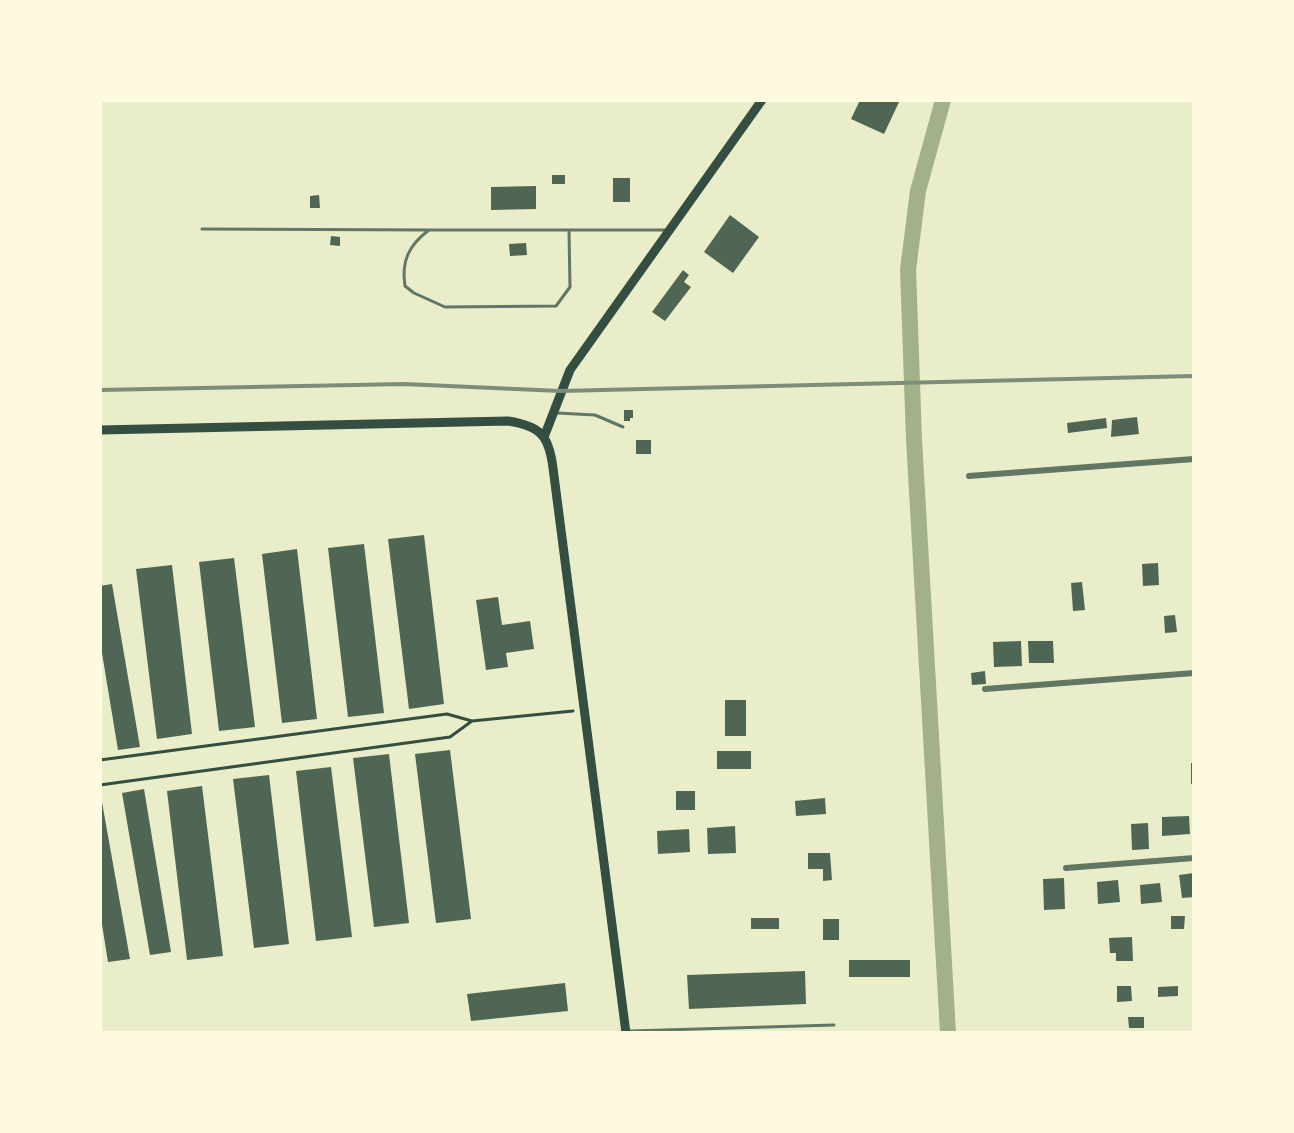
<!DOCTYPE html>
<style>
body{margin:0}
#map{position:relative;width:1294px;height:1133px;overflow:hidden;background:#e9edc9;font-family:"Open Sans",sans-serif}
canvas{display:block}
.frame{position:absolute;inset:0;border:102px solid #fefae0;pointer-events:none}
</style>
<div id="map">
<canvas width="1294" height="1133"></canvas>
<div class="frame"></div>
</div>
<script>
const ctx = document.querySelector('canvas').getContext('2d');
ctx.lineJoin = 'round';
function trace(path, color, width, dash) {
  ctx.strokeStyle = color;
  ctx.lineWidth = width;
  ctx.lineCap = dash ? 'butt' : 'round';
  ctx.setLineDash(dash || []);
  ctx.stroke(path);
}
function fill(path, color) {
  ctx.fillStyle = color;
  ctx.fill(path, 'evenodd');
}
const canal = new Path2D(`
 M943,100L918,191L908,270L914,439L948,1033`);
const building = new Path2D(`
 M860,100H900L884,134L851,119Z
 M552,175H565V184H552Z
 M613,178H630V202H613Z
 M536,186V209L491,210V187Z
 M319,195L320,208H310V196Z
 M730,215L759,237L733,273L704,252Z
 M331,236L340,237V246L330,245Z
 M526,243L527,255L510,256L509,244Z
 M683,270L689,275L684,282L691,287L665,321L652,312Z
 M624,410H633V418H630V421H624Z
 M1137,417L1139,434L1111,437L1112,420Z
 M1106,418L1107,428L1068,433L1067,423Z
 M636,440H651V454H636Z
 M424,535L444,704L409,709L388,539Z
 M364,544L384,713L348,717L328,548Z
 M297,549L317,719L282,723L262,554Z
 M234,558L255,727L219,731L199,562Z
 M1158,563L1159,585L1143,586L1142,564Z
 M172,565L192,734L157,739L136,569Z
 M1082,582L1085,610L1073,611L1071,583Z
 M112,584L140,747L118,750L100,641V586Z
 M498,597L502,625L530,621L534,649L506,653L508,667L486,670L476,600Z
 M1175,615L1177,632L1165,633L1164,616Z
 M1021,641L1022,666L994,667L993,642Z
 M1028,641H1053L1054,663H1029Z
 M985,671L986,684L972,685L971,673Z
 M725,700H746V736H725Z
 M450,750L471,919L436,923L415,754Z
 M717,751H751V769H717Z
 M389,754L409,923L374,927L353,758Z
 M1191,763H1194V784H1191Z
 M331,767L352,937L316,941L296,771Z
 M269,775L289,944L254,948L233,779Z
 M202,786L223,956L187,960L167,791Z
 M144,789L171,952L150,955L122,793Z
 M100,791L130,959L108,962L100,912Z
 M676,791H695V810H676Z
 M825,798L826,814L796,816L795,801Z
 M1189,816L1190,834L1162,836V817Z
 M1148,823L1149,849L1132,850L1131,824Z
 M735,826L736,853L708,854L707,828Z
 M689,829L690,852L658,854L657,831Z
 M808,853H830L832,880L823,881V869H808Z
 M1194,873V897L1182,898L1179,875Z
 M1064,878L1065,909L1044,910L1043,879Z
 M1118,880L1120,902L1098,904L1097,882Z
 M1160,883L1162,902L1141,904L1140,885Z
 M1171,916H1185L1184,929H1171Z
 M751,918H779V929H751Z
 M823,919H839V940H823Z
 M1132,937L1133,961H1116V953H1110L1109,938Z
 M849,960H910V977H849Z
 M805,971L806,1004L689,1009L687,975Z
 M565,983L568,1011L471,1021L467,994Z
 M1117,986H1131L1132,1001L1117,1002Z
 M1178,986V996L1158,997V987Z
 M1128,1017H1144V1028H1129Z`);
const path = new Path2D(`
 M100,760L447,714L472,721L573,711
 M100,785L450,737L472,721`);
const service = new Path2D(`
 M202,229L429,230
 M569,230L570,287L556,306L445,307L414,293L405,286C401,261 409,245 429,230H666
 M557,413L595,415L623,427
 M630,1031L834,1025`);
const minor = new Path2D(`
 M969,476L1194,459
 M985,689L1194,673
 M1066,868L1194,858`);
const secondary = new Path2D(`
 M100,430L508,421C541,426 549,436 553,468L626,1033
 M544,437L570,370L762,100`);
const rail = new Path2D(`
 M100,390L404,384L560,391L1194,376`);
trace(canal, '#a3b18a', 16);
fill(building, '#4f6655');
trace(path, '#344e41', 3);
trace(service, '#617663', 3);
trace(minor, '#617663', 6);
trace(secondary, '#344e41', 9);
trace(rail, '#7c8e77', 4);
</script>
